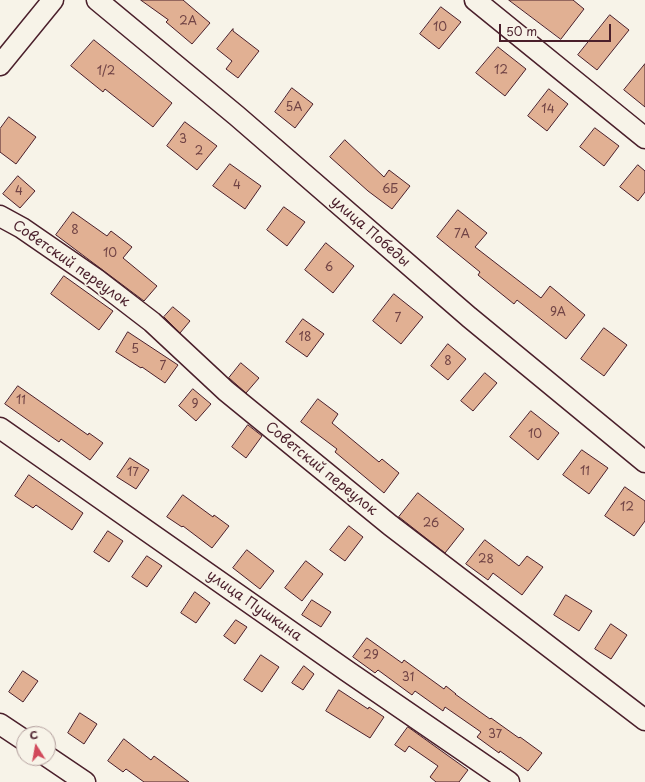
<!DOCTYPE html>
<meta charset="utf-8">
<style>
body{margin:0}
#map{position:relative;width:645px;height:782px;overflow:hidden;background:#f7f3e8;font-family:"Playpen Sans",sans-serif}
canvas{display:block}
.north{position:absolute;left:16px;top:726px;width:40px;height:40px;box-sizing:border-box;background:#f7f3e8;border:1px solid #b29e9c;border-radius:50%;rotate:349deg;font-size:11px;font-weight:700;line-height:16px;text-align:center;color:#4a1f2b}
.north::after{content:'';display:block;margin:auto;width:14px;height:18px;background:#d1495b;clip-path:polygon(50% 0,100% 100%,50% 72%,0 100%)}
.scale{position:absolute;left:499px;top:24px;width:112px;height:18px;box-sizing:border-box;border:2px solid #4a1f2b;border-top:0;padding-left:5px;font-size:12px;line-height:14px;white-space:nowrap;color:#4a1f2b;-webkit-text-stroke:3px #f7f3e8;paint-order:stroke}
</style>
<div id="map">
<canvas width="645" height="782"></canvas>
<div class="north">С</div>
<div class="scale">50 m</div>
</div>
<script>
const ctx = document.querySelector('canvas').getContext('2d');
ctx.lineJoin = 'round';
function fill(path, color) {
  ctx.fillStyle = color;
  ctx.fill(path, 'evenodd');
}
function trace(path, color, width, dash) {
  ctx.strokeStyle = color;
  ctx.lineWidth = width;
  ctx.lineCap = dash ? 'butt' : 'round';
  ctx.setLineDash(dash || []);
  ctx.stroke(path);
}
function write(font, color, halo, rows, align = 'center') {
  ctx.font = font + ' "Playpen Sans",sans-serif';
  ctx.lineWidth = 3.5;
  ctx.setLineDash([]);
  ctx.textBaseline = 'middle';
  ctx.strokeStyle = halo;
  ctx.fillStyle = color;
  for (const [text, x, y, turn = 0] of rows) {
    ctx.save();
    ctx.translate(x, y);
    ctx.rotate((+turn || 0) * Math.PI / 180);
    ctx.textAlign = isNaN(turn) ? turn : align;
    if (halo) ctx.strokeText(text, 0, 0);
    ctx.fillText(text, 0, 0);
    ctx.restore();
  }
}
const building = new Path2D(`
 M141,0H183L210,23L192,44L166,22L168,20Z
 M509,0H573L584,9L561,39Z
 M441,7L461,22L439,49L420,34Z
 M610,15L629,30L597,70L578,55Z
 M233,29V31L259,51L238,78L226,69L232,61L217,49Z
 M94,40L172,103L153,127L105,89L103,92L71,66Z
 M498,47L526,69L505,96L476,73Z
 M645,64V107L624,90Z
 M292,88L313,104L295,128L275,112Z
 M549,89L568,104L547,131L528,116Z
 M9,117L36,137L16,164L0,152V129Z
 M185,122L217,146L197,170L167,146Z
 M595,128L619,146L604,166L580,147Z
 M345,140L384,177L389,170L410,186L392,209L368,191L330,157Z
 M230,164L261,186L245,209L213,186Z
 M638,165L645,171V192L638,201L620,187Z
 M18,176L35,191L20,208L3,194Z
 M284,207L305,222L287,246L267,230Z
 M458,210L487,233L475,247L541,298L550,286L585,315L566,339L517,300L514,304L478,275L480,272L437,237Z
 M73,212L107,236L111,231L132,247L123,258L157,286L144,301L56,235Z
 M326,243L354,266L333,293L305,270Z
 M64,276L113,311L99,330L51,294Z
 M394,294L423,317L401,344L373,321Z
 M173,307L190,321L180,333L164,317Z
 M303,319L324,334L307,357L286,342Z
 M604,328L627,345L604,376L581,359Z
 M128,332L178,365L165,383L142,367L141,368L116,352Z
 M448,344L466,359L448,380L431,366Z
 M241,363L259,378L246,393L229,378Z
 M485,373L497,383L473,411L461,401Z
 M18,386L88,435L89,433L103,443L90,460L61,439L59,442L5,404Z
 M193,389L211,404L196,421L179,406Z
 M318,399L338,414L332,423L379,462L382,459L399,473L384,493L335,452L337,449L301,422Z
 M531,411L559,433L538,460L510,437Z
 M248,425L262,436L246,458L232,447Z
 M582,450L608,468L589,494L563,475Z
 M130,458L149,470L136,489L117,477Z
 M29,475L83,513L72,530L36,505L33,508L15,496Z
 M625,487L645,501V521L634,536L605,516Z
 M418,493L464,529L445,553L399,517Z
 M183,495L213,517L214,515L229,526L212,548L183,526L182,527L167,517Z
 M349,526L363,537L345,561L330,550Z
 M108,531L123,541L109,562L94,552Z
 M485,540L519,566L527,556L543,567L522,595L493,573L488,580L466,564Z
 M247,550L274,571L260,589L233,568Z
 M147,556L162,566L147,587L132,577Z
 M306,561L323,574L302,601L285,588Z
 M195,592L210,603L196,623L181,613Z
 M566,595L592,611L579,631L554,615Z
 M312,600L331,612L321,627L302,615Z
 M236,620L247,627L235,644L224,636Z
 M611,624L627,635L611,659L595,649Z
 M367,638L402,663L404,660L444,689L446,686L456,694H455L490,719L491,718L519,738L520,737L542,753L528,771L500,751L499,753L477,737L481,732L445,707L443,711L415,691L412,695L378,670L375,673L353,657Z
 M261,655L279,667L262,692L244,680Z
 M304,666L314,674L303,690L292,683Z
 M23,671L38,681L23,702L9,692Z
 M339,690L368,709L369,707L384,717L370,738L326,711Z
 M80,713L97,724L84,744L68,733Z
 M408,727L468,770L459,782H436L430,777L438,766L409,746L405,752L395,745Z
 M124,739L151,760L154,756L189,782H144L126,769L123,772L108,761Z`);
const minor = new Path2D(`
 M97,0L237,116L469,317L645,462
 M475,0L645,138
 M0,65L53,0
 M0,216L22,228L96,279L152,322L226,391L390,525L645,720
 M0,428L347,671L509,782
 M0,724L24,740
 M48,757L85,782`);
const numberNames = [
 ["2А",188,22],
 ["10",440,28],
 ["12",501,71],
 ["1/2",106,72],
 ["5А",294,108],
 ["14",548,110],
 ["3",183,140],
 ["2",199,152],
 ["4",237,186],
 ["6Б",390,190],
 ["4",19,192],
 ["8",75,231],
 ["7А",462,235],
 ["10",110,254],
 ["6",329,268],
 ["9А",558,313],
 ["7",398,319],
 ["18",305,338],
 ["5",135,350],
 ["8",448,362],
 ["7",163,367],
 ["11",21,401],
 ["9",195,405],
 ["10",535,435],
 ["11",585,472],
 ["17",133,473],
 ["12",627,508],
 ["26",431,524],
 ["28",486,560],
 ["29",371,656],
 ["31",408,678],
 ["37",495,735]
];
const streetNames = [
 ["улица Победы",370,232,41],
 ["Советский переулок",71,264,35],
 ["Советский переулок",321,469,39],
 ["улица Пушкина",254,606,35]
];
fill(building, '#e1b093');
trace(building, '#4a1f2b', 1);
trace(minor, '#4a1f2b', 23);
trace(minor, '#f7f3e8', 20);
write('12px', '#704345', null, numberNames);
write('14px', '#4a1f2b', '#f7f3e8', streetNames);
</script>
